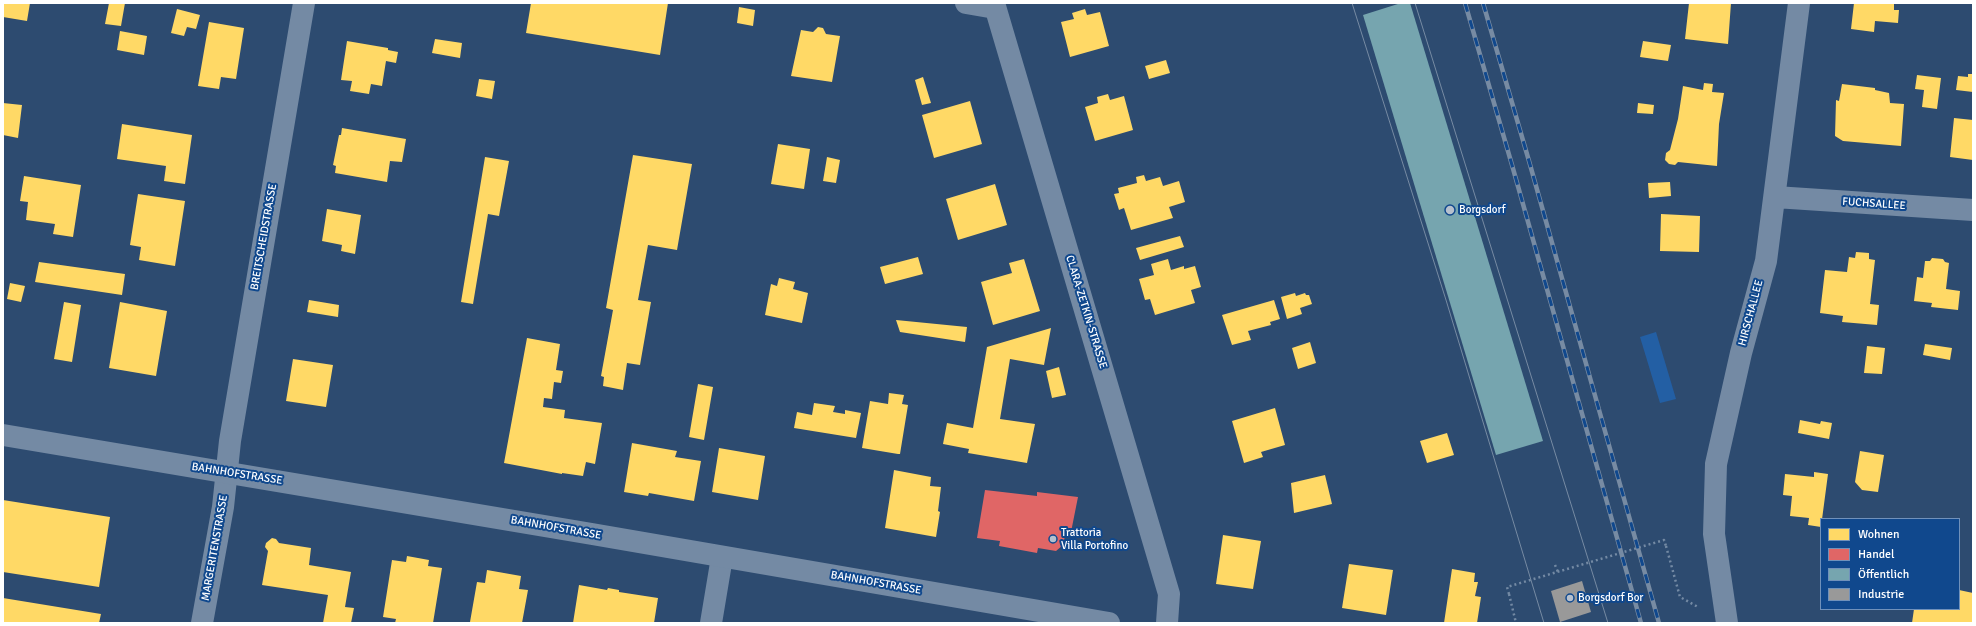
<!DOCTYPE html>
<meta charset="utf-8">
<style>
body{margin:0}
#map{position:relative;width:1976px;height:626px;overflow:hidden;background:#2d4b70;font-family:Signika,sans-serif}
canvas{display:block}
.frame{position:absolute;inset:0;border:4px solid #fff;pointer-events:none}
.legend{position:absolute;left:1820px;top:518px;width:140px;height:92px;box-sizing:border-box;background:#10488d;border:1px solid #7091bb;margin:0;padding:5px 7px;list-style:none;font-size:12px;color:#fff}
.legend li{display:flex;align-items:center;gap:8px;height:20px}
.legend b{width:20px;border:1px solid #7091bb}
</style>
<div id="map">
<canvas width="1976" height="626"></canvas>
<div class="frame"></div>
<ul class="legend">
<li><b style="height:11px;background:#ffd966"></b>Wohnen</li>
<li><b style="height:11px;background:#e06666"></b>Handel</li>
<li><b style="height:11px;background:#76a5af"></b>Öffentlich</li>
<li><b style="height:11px;background:#999"></b>Industrie</li>
</ul>
</div>
<script>
const ctx = document.querySelector('canvas').getContext('2d');
ctx.lineJoin = 'round';
function fill(path, color) {
  ctx.fillStyle = color;
  ctx.fill(path, 'evenodd');
}
function trace(path, color, width, dash) {
  ctx.strokeStyle = color;
  ctx.lineWidth = width;
  ctx.lineCap = dash ? 'butt' : 'round';
  ctx.setLineDash(dash || []);
  ctx.stroke(path);
}
function write(font, color, halo, rows, align = 'center') {
  ctx.font = font + ' Signika,sans-serif';
  ctx.lineWidth = 4;
  ctx.setLineDash([]);
  ctx.textBaseline = 'middle';
  ctx.strokeStyle = halo;
  ctx.fillStyle = color;
  for (const [text, x, y, turn = 0] of rows) {
    ctx.save();
    ctx.translate(x, y);
    ctx.rotate((+turn || 0) * Math.PI / 180);
    ctx.textAlign = isNaN(turn) ? turn : align;
    if (halo) ctx.strokeText(text, 0, 0);
    ctx.fillText(text, 0, 0);
    ctx.restore();
  }
}
const green = new Path2D(`
 M1656,332L1676,399L1660,403L1640,337Z`);
const homes = new Path2D(`
 M3,3H30L27,21L3,17Z
 M109,3H125L121,26L105,24Z
 M531,3H668L660,55L526,33Z
 M1689,3H1731L1728,44L1685,39Z
 M1854,3H1894V10H1899L1898,23L1875,21L1874,32L1851,29Z
 M739,7L755,10L753,26L737,23Z
 M177,9L200,15L196,29L187,27L184,36L171,33Z
 M1085,9L1087,15L1100,12L1109,46L1070,57L1061,22L1074,19L1072,13Z
 M209,22L244,28L236,79L221,77L219,89L198,86Z
 M818,27L823,28L826,34L840,36L832,82L791,76L801,30L813,32Z
 M120,31L147,36L144,55L117,50Z
 M435,39L462,43L460,58L432,53Z
 M347,41L388,48V50L398,52L396,63L386,61L382,86L371,84L369,94L350,91L352,81L341,80Z
 M1643,41L1671,45L1668,61L1640,57Z
 M1166,60L1170,73L1149,79L1145,66Z
 M1968,74H1973V92L1956,90L1958,76L1968,77Z
 M1917,75L1941,78L1937,109L1922,107L1924,90L1915,89Z
 M923,77L931,103L922,105L915,80Z
 M479,79L495,81L492,99L476,96Z
 M1704,83L1713,84L1712,92L1724,93L1719,124L1717,166L1678,162L1675,165L1669,164L1665,160L1666,153L1670,150L1678,119L1683,86L1703,90Z
 M1842,84L1875,88V90L1889,93L1890,103L1904,104L1901,146L1843,141L1835,136L1836,100L1839,101Z
 M1108,94L1110,100L1124,96L1133,130L1095,141L1085,107L1098,103L1097,97Z
 M970,101L982,144L934,158L922,115Z
 M3,103L22,105L18,138L3,135Z
 M1638,103L1654,105L1653,114L1637,113Z
 M1954,118L1973,120V160L1950,157Z
 M122,124L192,135L185,184L164,181L166,166L117,159Z
 M342,128L406,139L402,162L390,161L387,182L335,173L336,166L333,165L339,135H341Z
 M778,144L810,149L804,189L771,184Z
 M633,155L692,164L677,250L648,245L638,300L651,302L640,365L627,363L623,390L603,386L604,377L601,376L613,310L606,308Z
 M485,157L509,161L499,216L488,214L473,304L461,302Z
 M827,157L840,160L836,183L823,181Z
 M1144,175L1146,181L1160,177L1163,186L1179,181L1185,202L1169,207L1173,218L1131,230L1124,208L1119,210L1114,194L1119,193L1118,188L1137,183L1136,177Z
 M24,176L81,185L73,237L53,234L55,224L26,220L28,202L20,201Z
 M1670,182L1671,196L1649,198L1648,183Z
 M995,184L1007,225L958,240L946,199Z
 M138,194L185,201L175,266L139,260L141,247L130,245Z
 M327,209L361,215L355,254L341,251L342,245L322,241Z
 M1661,214L1700,216L1699,252L1660,251Z
 M1180,236L1184,247L1140,260L1136,248Z
 M1856,252L1869,253V259L1875,260L1870,304L1879,305L1877,325L1842,322L1843,316L1820,313L1825,270L1847,272L1849,257L1855,258Z
 M918,257L923,274L885,284L880,267Z
 M1932,258L1943,259L1945,262L1949,263L1946,289L1960,291L1958,310L1931,307L1932,303L1914,301L1917,277L1923,278L1925,261H1930Z
 M1024,259L1040,311L993,325L981,282L1012,273L1009,263Z
 M1168,259L1171,270L1184,266V269L1195,266L1201,287L1191,290L1195,303L1155,315L1150,299L1145,300L1139,279L1154,275L1151,264Z
 M39,262L125,274L122,295L35,282Z
 M779,278L795,282L793,289L808,293L802,323L765,315L771,284L777,286Z
 M10,283L25,286L21,302L7,299Z
 M1295,293L1296,296L1305,293L1306,295H1309L1312,304L1300,308L1302,314L1287,319L1281,297Z
 M309,300L339,305L338,317L307,312Z
 M1274,300L1280,319L1270,322L1271,325L1248,331L1251,340L1232,345L1222,315Z
 M64,302L81,305L72,362L54,359Z
 M120,302L167,311L156,376L109,368Z
 M896,320L967,327L965,342L900,332Z
 M1051,328L1044,365L1010,359L1000,419L1035,424L1027,463L968,453L969,449L943,444L947,423L973,428L987,347Z
 M527,338L560,344L556,370L563,371L561,383L554,382L552,399L544,398L543,407L565,410L564,418L602,423L595,464L586,462L583,476L562,473V474L504,463Z
 M1310,342L1316,363L1298,369L1292,348Z
 M1925,344L1952,348L1950,360L1923,355Z
 M1867,346L1885,348L1882,374L1864,373Z
 M293,359L333,365L326,407L286,401Z
 M1059,367L1066,395L1052,398L1046,371Z
 M698,384L713,387L704,440L689,437Z
 M889,393L904,395L902,404L908,405L900,454H898L862,448L870,401L888,404Z
 M814,403L835,406L833,412L845,414V410L861,413L856,438L794,428L797,412L812,415Z
 M1275,408L1285,445L1261,452L1263,457L1244,463L1232,421Z
 M1800,420L1820,424L1821,421L1832,423L1829,439L1798,433Z
 M1447,433L1454,455L1427,463L1420,441Z
 M632,443L677,451L675,457L701,461L694,501L649,493L648,496L624,492Z
 M719,448L765,456L758,500L712,492Z
 M1860,451L1884,455L1878,492L1862,490L1855,482Z
 M894,470L931,477L930,486L941,487L938,511L940,512L936,537L885,528Z
 M1814,472L1828,474L1821,527L1808,525L1809,518L1790,516L1792,496L1783,495L1785,474L1814,477Z
 M1325,475L1332,504L1294,513L1291,483Z
 M3,500L110,517L99,587L3,572Z
 M1223,535L1261,541L1253,589L1216,584Z
 M272,538L276,539L279,543L311,548L309,565L351,572L345,607L354,608L351,623H323L328,595L262,585L268,551L265,547L266,543Z
 M407,556L429,560L428,566L442,568L433,623H395L396,619L383,617L392,560L406,562Z
 M1349,564L1393,570L1386,615L1342,608Z
 M1452,569L1475,573L1474,582H1478L1475,596L1481,597L1477,623H1444Z
 M487,570L521,576L519,589L528,590L522,623L470,622L477,582L485,583Z
 M579,585L607,590L608,588L619,590V592L658,598L654,623H573Z
 M1959,590L1973,593V623H1912L1914,609H1959Z
 M3,598L101,614L99,623H3Z`);
const shops = new Path2D(`
 M985,490L1037,496V492L1078,497L1071,532L1066,531L1063,545L1056,551L1038,548L1037,553L999,546L1000,541L977,538Z`);
const public = new Path2D(`
 M1401,3H1410L1543,441L1496,455L1363,15Z`);
const industry = new Path2D(`
 M1582,581L1591,612L1560,622L1551,591Z`);
const path = new Path2D(`
 M1666,546L1680,597L1698,607
 M1555,565L1558,572
 M1509,594L1516,623`);
const minor = new Path2D(`
 M966,3L995,8
 M994,3L1169,594L1167,623
 M1775,197L1973,210
 M202,623L223,507L230,441L304,3
 M711,623L722,557
 M1727,623L1714,534L1716,464L1741,353L1766,261L1799,3`);
const tertiary = new Path2D(`
 M3,435L592,534L1109,623`);
const tram = new Path2D(`
 M1352,3L1446,300L1544,623
 M1415,3L1608,623`);
const rail = new Path2D(`
 M1465,3L1512,165L1641,623
 M1483,3L1529,161L1659,623`);
const pathBridge = new Path2D(`
 M1509,594L1507,587L1664,540L1666,546`);
const markers = [
 [1450,210,5,"#b6c0cd"],
 [1053,539,4,"#b6c0cd"],
 [1570,598,4,"#b6c0cd"]
];
const streetNames = [
 ["FUCHSALLEE",1874,204,4],
 ["BREITSCHEIDSTRASSE",264,237,-80],
 ["CLARA-ZETKIN-STRASSE",1086,312,73],
 ["HIRSCHALLEE",1751,313,-75],
 ["BAHNHOFSTRASSE",237,474,9],
 ["BAHNHOFSTRASSE",556,528,10],
 ["MARGERITENSTRASSE",215,548,-80],
 ["BAHNHOFSTRASSE",876,583,10]
];
const poiNames = [
 ["Borgsdorf",1459,210],
 ["Trattoria",1061,533],
 ["Villa Portofino",1061,546],
 ["Borgsdorf Bor",1578,598]
];
fill(green, '#235fa4');
fill(homes, '#ffd966');
fill(shops, '#e06666');
fill(public, '#76a5af');
fill(industry, '#999');
trace(path, '#748aa4', 2.5, [2, 3]);
trace(minor, '#748aa4', 22);
trace(tertiary, '#748aa4', 22);
trace(tram, '#778ba3', 1);
trace(rail, '#778ba3', 4.5);
trace(rail, '#10488d', 3, [9]);
trace(pathBridge, '#748aa4', 2.5, [2, 3]);
for (const [x, y, r, color] of markers) {
  const dot = new Path2D();
  dot.arc(x, y, r, 0, 2 * Math.PI);
  ctx.fillStyle = color;
  ctx.fill(dot);
  trace(dot, '#10488d', 1.5);
}
write('11px', '#fff', '#10488d', streetNames);
write('11px', '#fff', '#10488d', poiNames, 'left');
</script>
